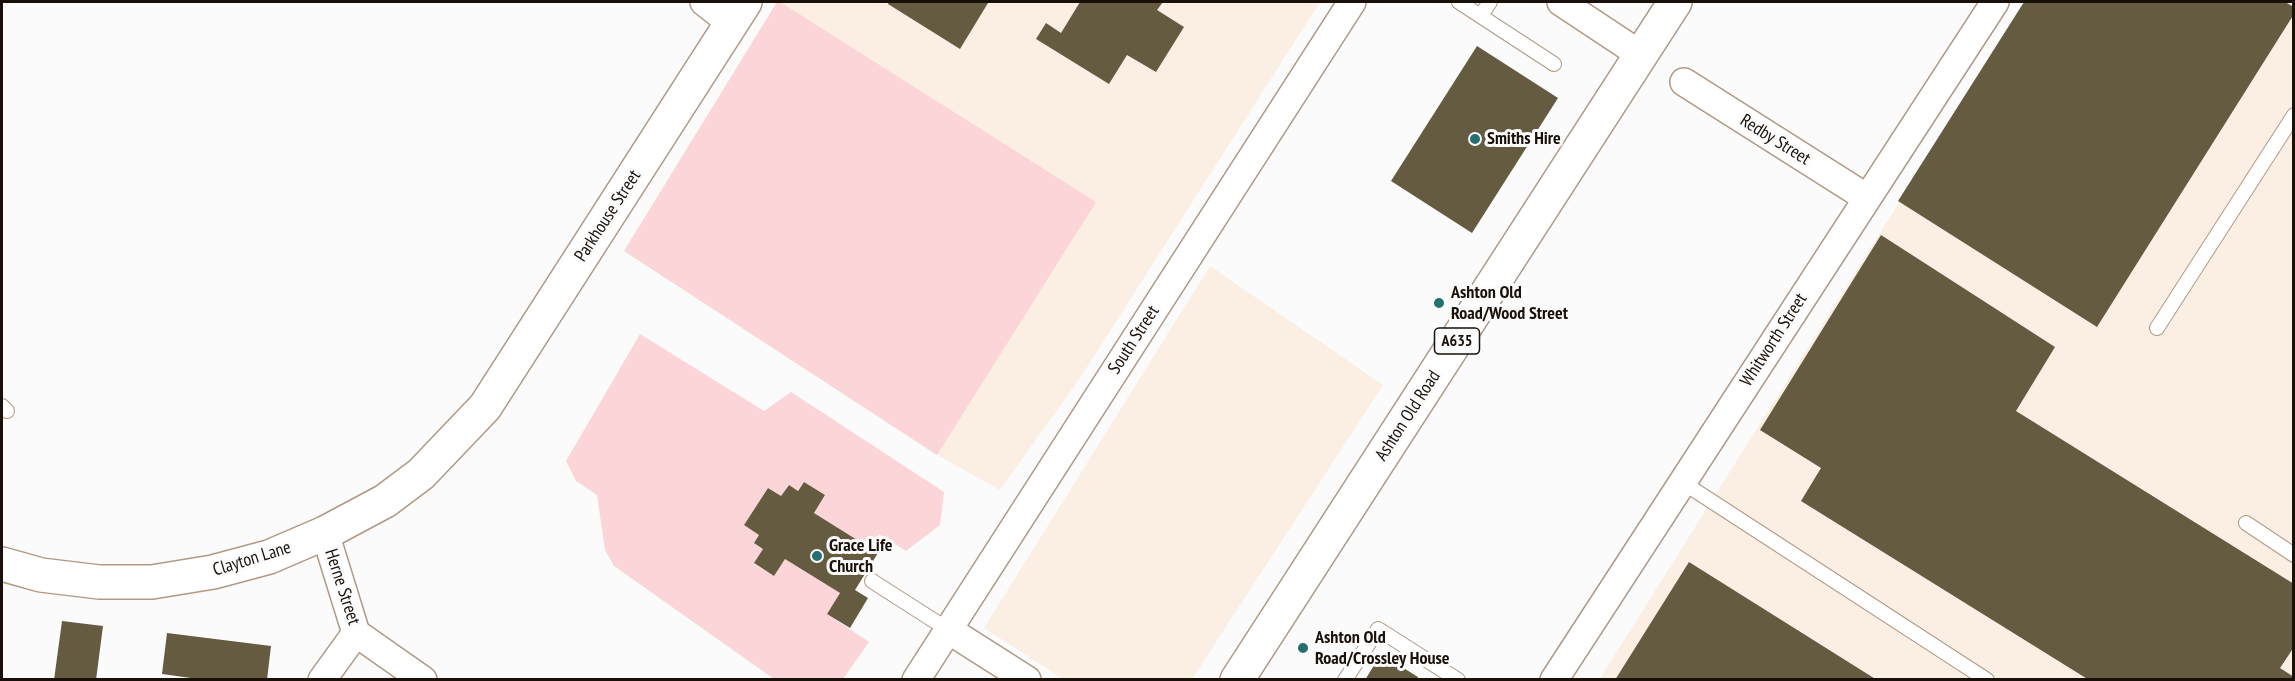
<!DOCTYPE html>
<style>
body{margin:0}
#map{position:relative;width:2295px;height:681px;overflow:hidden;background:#fbfbfb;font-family:"PT Sans Narrow",sans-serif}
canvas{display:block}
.frame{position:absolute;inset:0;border:3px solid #191009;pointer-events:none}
</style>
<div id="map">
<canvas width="2295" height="681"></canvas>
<div class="frame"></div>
</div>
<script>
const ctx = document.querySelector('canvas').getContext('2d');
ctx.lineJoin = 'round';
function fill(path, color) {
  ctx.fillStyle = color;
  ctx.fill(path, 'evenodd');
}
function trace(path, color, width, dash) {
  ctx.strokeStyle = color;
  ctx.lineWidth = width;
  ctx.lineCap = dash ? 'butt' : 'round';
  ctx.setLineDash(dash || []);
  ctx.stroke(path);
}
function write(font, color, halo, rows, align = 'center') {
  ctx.font = font + ' "PT Sans Narrow",sans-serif';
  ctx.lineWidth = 6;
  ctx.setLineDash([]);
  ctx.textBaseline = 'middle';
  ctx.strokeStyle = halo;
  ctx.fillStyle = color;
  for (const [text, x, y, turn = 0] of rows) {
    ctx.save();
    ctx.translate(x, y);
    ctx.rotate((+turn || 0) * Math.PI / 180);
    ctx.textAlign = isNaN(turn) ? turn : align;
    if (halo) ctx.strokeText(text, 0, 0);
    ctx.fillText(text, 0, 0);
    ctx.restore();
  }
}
const built = new Path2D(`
 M777,2H1320L1080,378L1000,490L937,455L624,251Z
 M2025,2H2293V679L1599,680Z
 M1210,266L1383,385L1192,679H1063L984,628Z`);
const green = new Path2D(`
 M777,2H780L1096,202L937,455L624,251Z
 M640,334L764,411L791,392L944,492L940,525L906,551L879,534L870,548L814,513L825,495L804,482L795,493L788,485L781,496L768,488L744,525L759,535L754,543L763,549L754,564L774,576L785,559L840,593L827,614L869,642L843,679H774L614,566L605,550L597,495L576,481L566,461Z`);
const building = new Path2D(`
 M889,2H985L988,3L960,49L888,4Z
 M1080,2H1163L1157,10L1184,27L1156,72L1127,55L1109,84L1036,39L1046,23L1061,33Z
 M2024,2H2285L2294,7V14L2097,327L1898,201Z
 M1477,46L1558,98L1472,233L1391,181Z
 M1881,235L2055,347L2016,411L2294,584V647L2280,668L2294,677V680H2089L1801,501L1821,468L1760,430Z
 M804,482L825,495L814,513L878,553L855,590L868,598L850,628L827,614L840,593L785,559L774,576L754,563L763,549L754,543L759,535L744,525L768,488L781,496L789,485L798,491Z
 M1689,562L1877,680H1615Z
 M62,621L103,626L96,680H54Z
 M167,633L271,646L267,680H205L162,674Z
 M1381,654L1418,677L1417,680H1365Z`);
const service = new Path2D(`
 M1459,2L1554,64
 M1481,15L1490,2
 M2157,328L2294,115
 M2,406L7,411
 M1682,482L1987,680
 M2246,523L2294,555
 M872,581L947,629
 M1345,680L1378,629L1458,680`);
const minor = new Path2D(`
 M704,2L731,23
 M1561,2L1641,55
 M1684,82L1867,198
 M325,533L356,633L423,680
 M947,629L1027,680
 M322,680L356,633
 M916,680L1352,2
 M1554,680L1995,2`);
const tertiary = new Path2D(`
 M2,564L41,575L99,582H152L213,572L269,557L325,533L385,501L421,474L485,407L745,2`);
const trunk = new Path2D(`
 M1237,680L1675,2`);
const markers = [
 [1475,139,6,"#246f70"],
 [1439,303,6,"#246f70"],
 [817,556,6,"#246f70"],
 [1303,648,6,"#246f70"]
];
const shields = [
 [1457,341,45]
];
const shieldNames = [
 ["A635",1457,341]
];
const poiNames = [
 ["Smiths Hire",1487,139],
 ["Ashton Old",1451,293],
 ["Road/Wood Street",1451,314],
 ["Grace Life",829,546],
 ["Church",829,567],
 ["Ashton Old",1315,638],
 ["Road/Crossley House",1315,659]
];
const streetNames = [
 ["Redby Street",1775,140,32],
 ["Parkhouse Street",608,216,-57],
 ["South Street",1134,340,-57],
 ["Whitworth Street",1774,340,-57],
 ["Ashton Old Road",1408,416,-57],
 ["Clayton Lane",252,559,-17],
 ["Herne Street",342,587,72]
];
fill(built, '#fbeee3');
fill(green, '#fbd5d8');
fill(building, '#645b41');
trace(service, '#b09984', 16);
trace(minor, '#b09984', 30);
trace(tertiary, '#b09984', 36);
trace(trunk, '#b09984', 36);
trace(service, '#fff', 14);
trace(minor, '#fff', 27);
trace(tertiary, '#fff', 33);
trace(trunk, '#fff', 33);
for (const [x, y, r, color] of markers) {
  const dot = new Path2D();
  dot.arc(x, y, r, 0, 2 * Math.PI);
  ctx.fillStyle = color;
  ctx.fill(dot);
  trace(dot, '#fbfbfb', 2);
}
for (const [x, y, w] of shields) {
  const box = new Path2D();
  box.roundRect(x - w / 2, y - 13, w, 26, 4.5);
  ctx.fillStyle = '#fbfbfb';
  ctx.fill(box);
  trace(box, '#191009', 1.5);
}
write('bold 16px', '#191009', null, shieldNames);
write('bold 18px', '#191009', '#fbfbfb', poiNames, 'left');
write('18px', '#191009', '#fbfbfb', streetNames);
</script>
